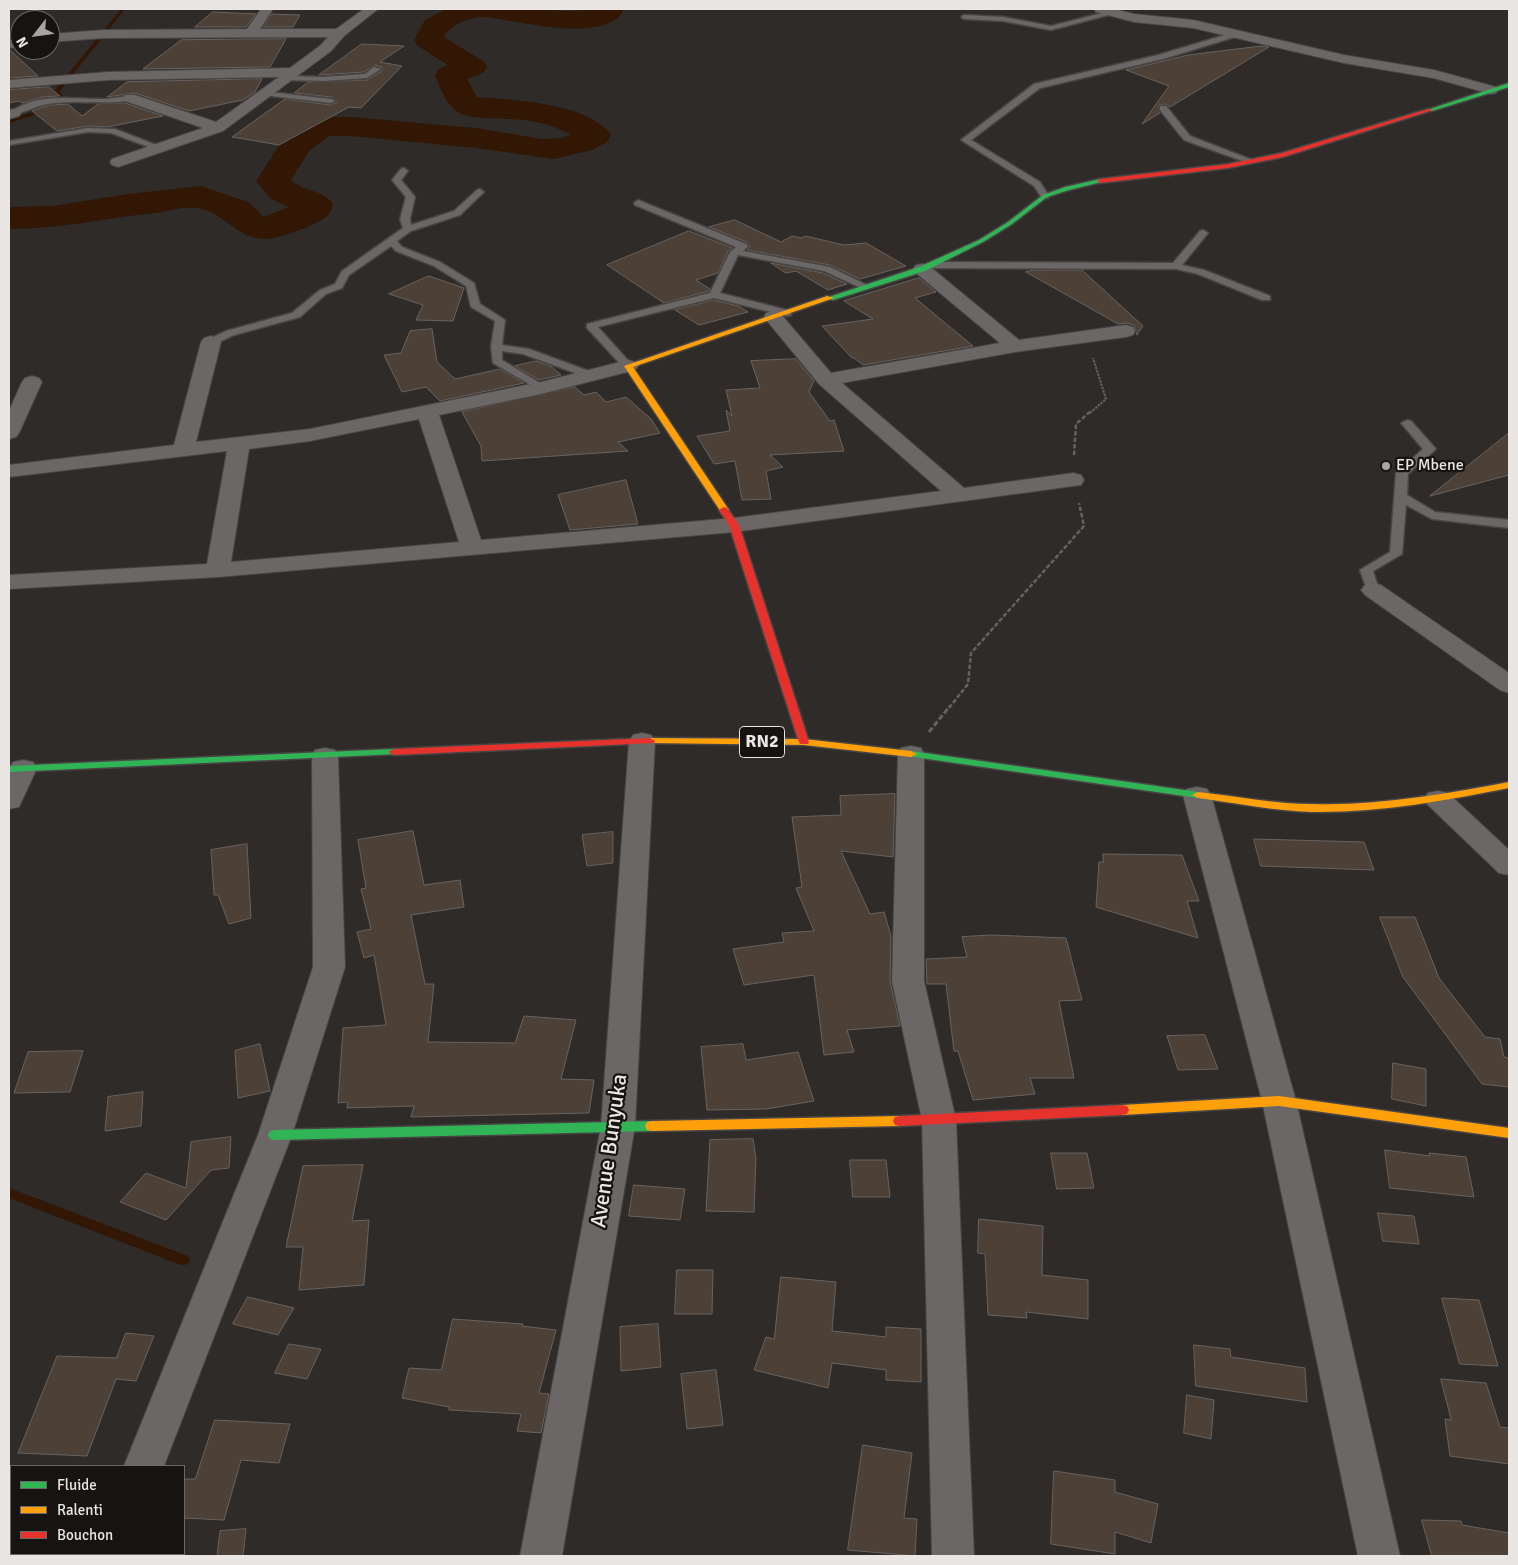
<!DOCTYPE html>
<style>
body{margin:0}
#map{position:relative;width:1518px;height:1565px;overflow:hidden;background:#2e2b29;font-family:Signika,sans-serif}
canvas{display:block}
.frame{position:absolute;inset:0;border:10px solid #eae6e3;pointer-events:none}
.legend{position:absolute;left:10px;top:1465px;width:175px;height:90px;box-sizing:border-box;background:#161412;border:1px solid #6b6866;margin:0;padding:6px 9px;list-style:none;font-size:15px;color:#eae6e3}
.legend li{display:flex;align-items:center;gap:10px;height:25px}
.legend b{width:25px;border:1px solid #6b6866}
.north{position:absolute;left:10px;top:10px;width:50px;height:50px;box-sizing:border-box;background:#161412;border:1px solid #6b6866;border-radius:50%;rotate:240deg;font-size:14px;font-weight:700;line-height:20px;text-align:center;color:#eae6e3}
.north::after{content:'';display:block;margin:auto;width:18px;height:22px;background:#a8a5a2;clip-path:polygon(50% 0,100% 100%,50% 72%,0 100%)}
</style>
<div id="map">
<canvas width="1518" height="1565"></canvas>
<div class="frame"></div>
<ul class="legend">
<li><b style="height:6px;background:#30b455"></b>Fluide</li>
<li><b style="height:6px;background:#ff9f0a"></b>Ralenti</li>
<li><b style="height:6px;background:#e5322d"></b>Bouchon</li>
</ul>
<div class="north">N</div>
</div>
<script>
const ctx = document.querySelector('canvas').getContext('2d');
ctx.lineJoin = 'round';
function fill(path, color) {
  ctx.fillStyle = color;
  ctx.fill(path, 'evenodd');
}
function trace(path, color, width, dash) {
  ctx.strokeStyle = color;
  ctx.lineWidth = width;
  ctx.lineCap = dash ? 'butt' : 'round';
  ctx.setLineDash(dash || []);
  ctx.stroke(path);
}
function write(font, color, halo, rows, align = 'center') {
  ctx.font = font + ' Signika,sans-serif';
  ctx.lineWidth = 4.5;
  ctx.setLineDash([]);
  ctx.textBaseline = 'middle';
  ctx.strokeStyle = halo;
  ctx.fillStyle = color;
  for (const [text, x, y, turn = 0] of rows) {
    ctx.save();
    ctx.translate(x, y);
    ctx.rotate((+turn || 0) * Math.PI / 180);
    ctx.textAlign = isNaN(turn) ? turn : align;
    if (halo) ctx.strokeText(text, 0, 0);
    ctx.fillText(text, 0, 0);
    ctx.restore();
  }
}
const stream = new Path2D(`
 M121,9H125L60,91L63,100L47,111L9,123V119L43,109L58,99L55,90Z
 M9,1188L188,1256L190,1260L188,1264L183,1265L178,1264L9,1198Z`);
const river = new Path2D(`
 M446,9H534L565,11L622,9L623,12C600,45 515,19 483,17C470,17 449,25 444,37L483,61L487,67L483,73L467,79L477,97C514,100 589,103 611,135L607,142L592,150L554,159L476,148L351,136H329L309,151L291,180C303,192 323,189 333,204C332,209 330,214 326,217C314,226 277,240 262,239C236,237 223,212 198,208C185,206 169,211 156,213C106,218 59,229 9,229V207L53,206L128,194L201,186L248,202L264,217L289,207L271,199L256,181L280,144L292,131L307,122L327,117H351L476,128L542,139L561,138L571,135C556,126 540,122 524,120C509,118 466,120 456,111C445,102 440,88 435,75L439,69L448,65L418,46L414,40L425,20Z`);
const building = new Path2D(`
 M213,12L256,14L246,27H195Z
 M272,14L299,15H300L293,27H263Z
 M286,39L270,67L143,69L181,40Z
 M362,44L404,46L380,62L402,66L361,108L349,107L279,145L232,137L285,99L331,105L337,102L331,97L294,93L308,82L367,80L382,71V67L375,65L364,72L319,75Z
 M1262,46L1269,47L1170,107L1166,104L1159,105L1160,113L1142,124L1169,86L1126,70L1188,55Z
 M9,50H10L38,76L9,78Z
 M262,79L255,92L243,100L189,111L135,93L107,97L127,82Z
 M49,87L60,96L43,97L22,103L19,101L9,103V90Z
 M125,103L163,116L107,127L88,126L57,131L32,111L50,105L68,104L82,116L98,104Z
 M735,220L781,242L792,236L802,238L805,236L844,245L866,243L906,266L860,279L830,265L747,250L750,246L747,242L709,227Z
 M689,231L732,248L728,251L718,273L696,280L710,289L709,291L664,303L607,265Z
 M771,263L823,273L847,284L828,290L796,271L786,273Z
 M1035,270H1082L1143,326L1137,335L1134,325L1126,323L1118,324L1026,272Z
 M429,276L464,288L453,321L416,320L423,305L389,294Z
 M919,278L936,292L915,298L973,346L863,365L854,358H852L822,326L873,319L844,301Z
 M714,300L738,306L748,312L699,325L675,310Z
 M432,329L437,362L455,379L500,369L524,383L440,401L426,387L402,392L384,355L401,353L410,331Z
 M796,359L814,381L809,392L830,421L834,420L844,451L770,455L783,467L766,471L771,499L742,500L735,461L714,464L697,436L730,431L726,410L732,416L726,390L760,388L751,361Z
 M536,361L551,366L561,375L539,380L515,366Z
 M575,387L584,395L596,392L606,402L626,397L651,419L660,433L618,442L628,451L482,461L481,446L462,412Z
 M1509,433V475L1430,496Z
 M626,480L638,524L570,530L558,495Z
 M895,794L893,857L841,851L870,914L884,912L891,936L890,981L900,1026L847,1030L854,1052L824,1055L814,975L744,985L733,949L784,942L782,933L814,931L796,888L802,887L792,817L841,815L840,796Z
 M413,831L424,885L460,880L464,907L411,915L425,984H434L428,1042L515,1043L524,1016L576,1020L561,1079L594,1080L589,1113L411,1117L414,1106L347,1108L348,1102L338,1103L343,1028L386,1025L374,955L364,958L357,932L371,929L361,889L366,888L358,840Z
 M613,832V863L587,866L582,835Z
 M1254,839L1364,842L1374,870L1261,866Z
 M247,844L251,918L229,924L218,895H214L211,850Z
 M1103,854L1182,855L1199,901H1187L1198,938L1096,907L1099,862H1103Z
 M1380,917H1415L1439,978L1485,1037L1500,1039L1504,1057L1509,1058V1087L1482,1084L1403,977Z
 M992,935L1066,938L1082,1000L1059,1001L1074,1078H1030L1035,1094L973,1100L958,1051H954L946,984H927L926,959L967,957L962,937Z
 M1205,1035L1218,1069L1178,1070L1167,1036Z
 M260,1044L270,1091L238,1098L235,1051Z
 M743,1044L746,1060L798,1052L814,1101L766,1109L707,1110L701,1047Z
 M83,1051L70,1092L14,1093L28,1052Z
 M1393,1063L1426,1069V1106L1392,1099Z
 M143,1092L141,1126L105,1131L108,1097Z
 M231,1137L229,1168L211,1170L166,1220L120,1202L146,1173L186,1188L191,1142Z
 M753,1139L756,1158L754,1212L706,1211L710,1140Z
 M1385,1150L1430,1156L1429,1153L1466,1157L1474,1197L1390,1188Z
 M1051,1153H1087L1094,1188L1057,1189Z
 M850,1160H886L890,1197H853Z
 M363,1165L352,1221L369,1220L364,1285L299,1290L303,1247H286L303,1166Z
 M634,1185L685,1189L680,1220L629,1216Z
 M1378,1213L1414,1216L1419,1244L1383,1241Z
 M979,1219L1043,1226L1042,1275L1088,1280V1319L1026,1312L1027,1318L988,1315L985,1254L978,1253Z
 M677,1270H713L712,1314H675Z
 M781,1277L836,1282L832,1331L886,1337V1327L921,1329V1382L886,1380V1370L832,1363L828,1388L754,1370L766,1337L774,1339Z
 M248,1297L294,1308L278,1335L233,1324Z
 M1442,1298L1479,1300L1498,1366L1460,1364Z
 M453,1319L523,1324L522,1326L556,1330L539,1393L549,1394L541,1433L517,1431L521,1414L449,1410V1407L402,1398L409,1368L441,1370Z
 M658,1324L661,1367L621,1371L620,1327Z
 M126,1333L154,1336L136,1381L116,1379L87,1456L18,1453L57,1356L116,1358Z
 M289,1344L321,1349L307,1379L275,1373Z
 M1194,1345L1230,1349L1231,1357L1305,1368L1307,1402L1196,1386Z
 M716,1370L723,1425L687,1429L681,1374Z
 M1441,1379L1486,1383L1500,1427L1509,1428V1464L1450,1456L1445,1419L1451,1420Z
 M1187,1395L1214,1400L1211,1439L1184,1433Z
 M215,1420L290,1424L279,1463L241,1460L224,1520L184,1518V1479H195Z
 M863,1445L912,1453L904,1518L917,1519L915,1556L848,1550Z
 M1054,1471L1115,1480V1492L1158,1504L1151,1543L1115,1532V1554L1051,1544Z
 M1422,1520L1461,1521L1462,1525L1509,1533V1556H1432Z
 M246,1529L243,1556H217L220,1531Z`);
const pathFar2 = new Path2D(`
 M1090,413L1106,399L1093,358`);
const pathFar1 = new Path2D(`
 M1074,455L1076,424L1091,411
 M949,708L968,684L971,653L1084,526L1079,503`);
const path = new Path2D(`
 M929,732L950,706`);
const lane = new Path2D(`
 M1114,10L1117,12L1116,13L1051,30L1003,21L964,19L961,17L964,15L1003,17L1051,26Z
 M1235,32L1239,34L1238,36L1163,59L1040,88L971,140L1040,182L1049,196L1048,198H1042L1034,186L961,140L1034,84L1158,55Z
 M374,67L381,69L367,78L323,81L287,80L283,78L287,76L323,77L365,74Z
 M260,91L331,99L335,101L331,103L263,95L259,93Z
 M130,96L134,98L133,100C107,105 81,100 55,103C40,104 28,111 14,115L10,113C36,91 75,100 106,99C114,98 122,97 130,96Z
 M1160,106H1166L1190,136L1255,161L1248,163L1184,140L1160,110Z
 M88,128L115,129L164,148L157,150L111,133L88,132L9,145V141Z
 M404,168L408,171L401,180L415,197L410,219L411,225L454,211L477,190L480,189L484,192L460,215L411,231L397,241L402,247L440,262L474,283L480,304L505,320L502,345L529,349L597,374L598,376L597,378H589L523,354L502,351V360L545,386L546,388L541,391L493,363L491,347L495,321L471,307L466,286L434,266L396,251L391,246L349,275L342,288L326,294L300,317L234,335L215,344H207L206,342L207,340L226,331L292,313L320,290L335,284L342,271L403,228L400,219L406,197L392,180L401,169Z
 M638,200L746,244L748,246L743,251L830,267L869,286L864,289L861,288L824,271L738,255L720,293L791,311V315L787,316L714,298L598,327L633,366L628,369L624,368L587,328V324L710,293L730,252L736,247L635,205L634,203Z
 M1203,230L1208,233L1182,265L1204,270L1270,296V300H1262L1198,274L1176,269L931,268L926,265L931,262L1173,263L1200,231Z
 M1407,420L1411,421L1436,449L1408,474L1407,495L1435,512L1509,520V528L1432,519L1406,505L1402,554L1373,571L1379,590L1373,594L1367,590L1360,570L1390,552L1396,473L1423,449L1401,423Z`);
const street = new Path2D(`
 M261,9H273L260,29H336L364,9H378L344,36L331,51L223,131L118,167L112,165L110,162L112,159L203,128L125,101L123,98L125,95H135L216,122L279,77L108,80L9,88V80L108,72L290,68L321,45L328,37L104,38L50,42V34L104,30L247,29Z
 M1094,9H1114L1134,14L1193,20L1344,55L1434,70L1496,87L1498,90L1496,93L1491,94L1433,78L1344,63L1193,28L1134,22L1096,12Z
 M20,39V47L9,48V40Z
 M14,109L19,110L21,113L19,116L9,119V110Z
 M922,264L928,265L1019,340L1126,325L1133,327L1135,331L1133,335L1126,337L1015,352L842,383L964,488L1073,473L1081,475L1084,480L1081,485L734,532L218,577L9,589V575L207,564L227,451L9,477V465L174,445L201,342L204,338L211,336L218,338L221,342L196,442L310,429L541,382L628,360L635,362L638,366L635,370L541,394L439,415L481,540L734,518L941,491L819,384L764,317L766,313L773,311L780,313L831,373L1000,343L916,273L913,269L916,265ZM419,419L459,542L231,562L249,449L310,441Z
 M32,376L39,378L42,382L19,433L16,437L9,439V411L22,382L25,378Z
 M1373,583L1381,585L1509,673V693L1500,690L1365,595L1361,590L1365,585Z
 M642,733L651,735L655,741L635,1126L562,1556H520L601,1126L629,741L633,735Z
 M911,746L921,748L924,754V981L956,1120L974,1556H932L922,1120L892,981L898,754L901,748Z
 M325,748L335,750L338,756L345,967L292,1135L164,1466H124L258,1135L313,967L312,756L315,750Z
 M23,760L33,762L37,768L19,807L9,809V769L13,762Z
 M1197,787L1207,789L1211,795L1296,1101L1400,1556H1358L1262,1101L1183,795L1187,789Z
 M1438,791L1448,793L1509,850V875L1499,873L1428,805L1424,799L1428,793Z
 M88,1554H130L129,1556H87Z`);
const fast = new Path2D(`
 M1509,83V87L1432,111L1427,110Z
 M1100,179L1102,180V182L1069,190L1047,197L1012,224L983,242L925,271L833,300L826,298L919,267L979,240L1008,222L1043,195L1065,187Z
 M394,749L400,752L398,754L9,772V766Z
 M911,751L1198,792L1204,795L1198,798L907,756L905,754Z
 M652,1121L657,1122L659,1126L657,1130L652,1131L275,1140L270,1139L268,1135L270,1131L275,1130Z`);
const slow = new Path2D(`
 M827,296L834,298L633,367L729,510L727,512H721L624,366Z
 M650,738L804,739L911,751L917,754L911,757L804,745L646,743L645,741Z
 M1509,782V788C1444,801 1378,813 1312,812C1274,811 1236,803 1198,798L1192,795L1198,792C1236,796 1274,804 1312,804C1378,806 1444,794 1509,782Z
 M1279,1096L1509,1128V1138L1279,1106L1122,1115L1117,1114L1115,1110L1117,1106L1122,1105Z
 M900,1116L905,1117L907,1121L905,1125L900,1126L652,1131L647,1130L645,1126L647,1122L652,1121Z`);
const jam = new Path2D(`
 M1428,109L1433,110L1283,157L1228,168L1100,183L1097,181L1100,179L1228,164L1282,153Z
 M724,507L727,508L739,525L809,742L808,744H800L799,742L729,525L719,510Z
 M650,738L655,741L654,743L394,755L388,752L394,749Z
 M1122,1105L1127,1106L1129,1110L1127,1114L1122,1115L900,1126L895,1125L893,1121L895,1117L900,1116Z`);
const markers = [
 [1386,466,5,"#a8a5a2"]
];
const farPoinames = [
 ["EP Mbene",1396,466]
];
const shields = [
 [762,742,45]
];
const shieldNames = [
 ["RN2",762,742]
];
const nearStreetnames = [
 ["Avenue Bunyuka",610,1151,-82]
];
fill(stream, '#311704');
fill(river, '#311704');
fill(building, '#4d4137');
trace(building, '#666362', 1);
trace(lane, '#484645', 3);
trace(street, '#484645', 2);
trace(fast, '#484645', 3);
trace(slow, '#484645', 3);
trace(jam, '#484645', 3);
trace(pathFar2, '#656361', 2, [2.5, 1]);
trace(pathFar1, '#656361', 2.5, [4.5, 2]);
trace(path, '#656361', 3, [5.5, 2.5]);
fill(lane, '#6a6766');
fill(street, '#6a6766');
fill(fast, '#30b455');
fill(slow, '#ff9f0a');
fill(jam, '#e5322d');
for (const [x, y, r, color] of markers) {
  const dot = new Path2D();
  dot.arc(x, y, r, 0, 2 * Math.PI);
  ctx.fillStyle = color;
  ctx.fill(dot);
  trace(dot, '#161412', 2);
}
write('16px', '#eae6e3', '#161412', farPoinames, 'left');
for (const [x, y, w] of shields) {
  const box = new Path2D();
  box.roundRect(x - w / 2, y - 15.5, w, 31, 4);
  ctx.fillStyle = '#161412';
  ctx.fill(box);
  trace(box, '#eae6e3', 1);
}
write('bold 18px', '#eae6e3', null, shieldNames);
write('22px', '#eae6e3', '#161412', nearStreetnames);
</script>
